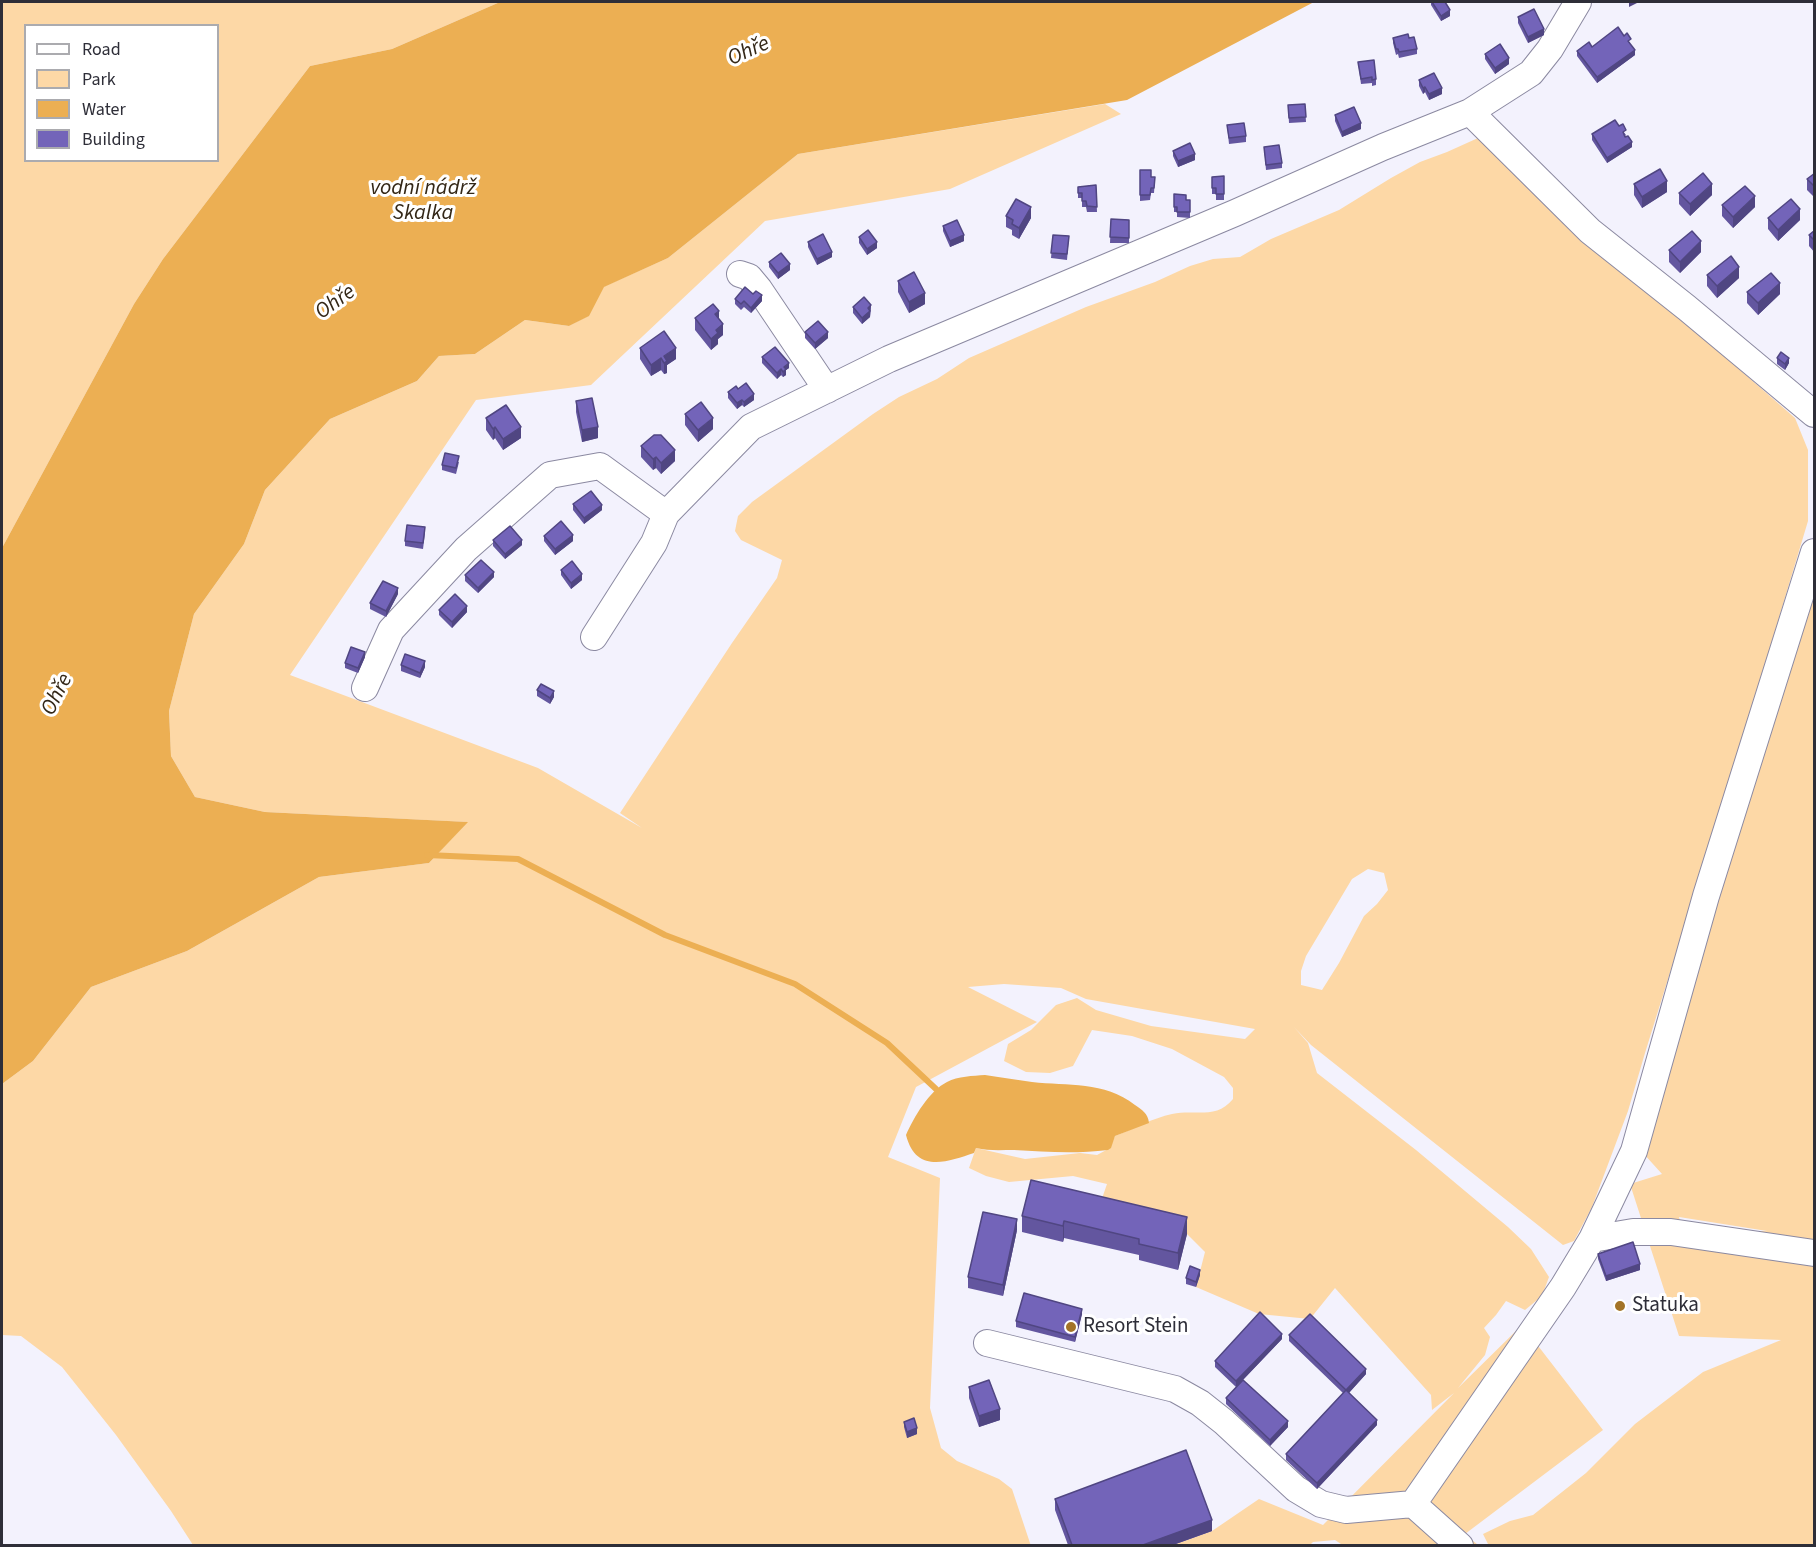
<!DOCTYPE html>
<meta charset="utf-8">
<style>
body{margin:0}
#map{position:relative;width:1816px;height:1547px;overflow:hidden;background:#f3f2fd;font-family:"Source Sans 3",sans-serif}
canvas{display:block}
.frame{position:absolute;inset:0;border:3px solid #2e2e38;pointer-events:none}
.legend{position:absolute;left:24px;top:24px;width:195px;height:138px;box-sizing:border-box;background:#fff;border:2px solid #ababaf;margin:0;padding:8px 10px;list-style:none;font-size:18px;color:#2e2e38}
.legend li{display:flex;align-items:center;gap:12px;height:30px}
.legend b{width:30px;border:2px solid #ababaf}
</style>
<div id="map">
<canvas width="1816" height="1547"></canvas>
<div class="frame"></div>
<ul class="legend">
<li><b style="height:8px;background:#fff"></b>Road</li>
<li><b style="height:16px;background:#fdd8a6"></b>Park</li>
<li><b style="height:16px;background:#ecaf53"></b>Water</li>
<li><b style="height:16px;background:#7364b9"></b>Building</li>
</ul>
</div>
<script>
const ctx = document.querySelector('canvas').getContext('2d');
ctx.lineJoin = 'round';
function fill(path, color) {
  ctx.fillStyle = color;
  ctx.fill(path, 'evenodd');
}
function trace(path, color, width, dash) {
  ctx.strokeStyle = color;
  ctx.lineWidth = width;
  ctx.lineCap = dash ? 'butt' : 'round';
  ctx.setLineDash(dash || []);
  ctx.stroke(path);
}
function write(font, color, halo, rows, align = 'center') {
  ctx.font = font + ' "Source Sans 3",sans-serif';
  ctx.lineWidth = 6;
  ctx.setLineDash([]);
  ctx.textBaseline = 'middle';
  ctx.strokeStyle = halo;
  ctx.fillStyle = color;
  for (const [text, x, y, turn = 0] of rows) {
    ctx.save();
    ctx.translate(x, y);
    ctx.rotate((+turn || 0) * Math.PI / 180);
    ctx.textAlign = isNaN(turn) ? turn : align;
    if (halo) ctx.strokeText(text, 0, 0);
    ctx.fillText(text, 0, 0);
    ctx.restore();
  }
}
const green = new Path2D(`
 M2,2H500L392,49L310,66L163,259L134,304L2,548ZM26,26H218V160H26Z
 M1105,104L1121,114L950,189L765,221L591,385L476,400L290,675L538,768L642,828L620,813L732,643L777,578L782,560L741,540L735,531L738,516L752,502L873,414L899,397L937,379L969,358L1086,307L1155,282L1190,266L1213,259L1240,257L1271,239L1339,210L1391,178L1420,162L1447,152L1478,138L1716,349L1795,418L1808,450V521L1745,731L1645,1053L1628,1111L1592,1207L1574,1241L1563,1245L1311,1045L1294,1027L1308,1043L1317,1073L1416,1150L1508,1227L1531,1249L1549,1277L1542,1296L1525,1310L1506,1301L1496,1315L1484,1328L1490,1337L1485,1355L1458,1388L1522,1325L1603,1430L1465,1534L1478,1545L1344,1546L1335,1540L1313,1542L1309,1546L1173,1545L1212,1531L1259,1499L1323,1525L1454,1393L1432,1410L1431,1395L1335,1288L1310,1319L1259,1314L1196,1287L1205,1252L1187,1234L1097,1213L1107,1184L1073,1176L1009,1182L986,1176L969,1168L976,1148L1025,1159L1080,1153L1097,1155L1110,1148L1115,1136C1133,1129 1153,1118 1172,1114C1195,1109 1216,1120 1233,1099V1088L1224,1077L1172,1049L1132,1036L1092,1030L1073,1066L1050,1073L1026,1072L1004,1061L1008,1044L1031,1030L1056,1005L1077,998L1096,1010L1151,1026L1245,1039L1255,1029L1086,999L1061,988L1004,984L968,987L1037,1022L916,1087L888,1157L940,1178L930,1408L941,1448L957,1461L999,1479L1012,1489L1031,1546L193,1545L171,1511L116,1435L62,1367L21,1336L2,1335V1084L33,1061L91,987L187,951L319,877L429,863L467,822L265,812L195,797L171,756L169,711L194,614L244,544L265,490L330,419L417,381L439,356L475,354L525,320L569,326L588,316L603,287L668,258L798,154ZM1368,869L1384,873L1388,890L1377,904L1364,916L1339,963L1322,990L1301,985V971L1306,956L1352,879Z
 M1814,576V1545L1489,1546L1483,1534L1510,1521L1533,1515L1586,1473L1635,1424L1703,1372L1781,1340L1679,1336L1630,1184L1662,1174L1643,1153ZM1679,1217L1767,1231L1683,1233Z`);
const water = new Path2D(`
 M500,2H1314L1127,100L798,154L668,258L604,287L589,316L569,326L525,320L475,354L439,356L417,381L330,419L265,490L244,544L194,614L169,711L171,756L195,797L265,812L468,822L429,863L319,877L187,951L91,987L33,1061L2,1084V548L134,304L163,259L310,66L392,49Z
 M985,1075C1000,1077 1016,1080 1032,1082C1068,1086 1104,1081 1135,1105C1142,1110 1148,1113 1149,1123L1115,1136L1111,1148L1108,1150C1076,1154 1046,1152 1014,1150C1001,1150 988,1151 976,1148L974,1153C947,1162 916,1174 906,1135C914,1117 929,1091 947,1082C958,1076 973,1076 985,1075Z`);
const stream = new Path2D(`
 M427,855L518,859L665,935L795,984L887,1043L936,1089`);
const minor = new Path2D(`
 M1470,112L1531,73L1550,49L1578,2
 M740,274L749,277L759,289L827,390
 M594,637L654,543L666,514
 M365,688L391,630L466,549L550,475L600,466L666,514L751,427L889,359L1235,213L1383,147L1470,112L1590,231L1687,308L1814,414
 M1592,1239L1633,1232H1671L1814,1253
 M987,1343L1175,1389L1200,1403L1224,1422L1296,1489L1321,1504L1346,1510L1413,1504L1460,1546
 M1413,1504L1563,1287L1592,1239L1634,1151L1706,896L1814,552`);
const wall = new Path2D(`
 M1431,2H1445L1450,16L1441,21L1431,5Z
 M1518,17L1544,35L1528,43L1518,23Z
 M1393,38H1409L1417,49V54L1399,58L1398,54L1396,55L1393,43Z
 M1631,45L1635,55L1597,83L1577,56V51Z
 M1485,54L1509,64L1495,74L1485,59Z
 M1358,62L1376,79V85L1372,86V83L1361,84Z
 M1419,80L1442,94L1429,100L1425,92L1423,94L1419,86Z
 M1305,104L1306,122L1289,123L1288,105Z
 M1335,115L1361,129L1342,137L1335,121Z
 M1227,125L1246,136V142L1229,144Z
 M1619,126L1626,135L1625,136L1632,147L1607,163L1592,140V134Z
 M1264,147L1282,163V168L1266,170Z
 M1173,151L1195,160L1178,167L1173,156Z
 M1140,170L1151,177H1155L1154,193H1151L1150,200L1140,201Z
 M1815,173V198L1807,190V179Z
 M1224,176V200H1216V194H1212V177Z
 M1634,184L1667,192L1642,208L1634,195Z
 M1096,185L1097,212H1087L1086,207H1082V198H1078V187Z
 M1679,193L1712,195L1690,216L1679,204Z
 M1174,194L1186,200H1190V218L1177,217V212H1174Z
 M1722,205L1755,207L1733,228L1722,216Z
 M1006,216L1031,218L1019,239L1012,235V230L1006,227Z
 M1768,218L1800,220L1778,241L1768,229Z
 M1111,219L1129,220V243H1110Z
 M943,226L964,241L950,247L943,231Z
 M1815,230V253L1809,246V235Z
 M1053,235L1069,236L1067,260L1051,258Z
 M859,237L877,248L867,255L859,243Z
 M808,242L832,257L817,265L808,247Z
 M1669,250L1701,252L1680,273L1669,262Z
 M769,262L790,270L778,279L769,267Z
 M1707,275L1739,278L1717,298L1707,286Z
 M898,281L925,304L909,313L898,292Z
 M1747,292L1780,294L1758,315L1747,303Z
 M735,299L762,301L751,313L744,307L741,310L735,304Z
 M871,305L870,317L862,324L853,313V307Z
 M695,318L719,319L723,335L718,339V344L711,350L695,330Z
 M805,332L828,338L815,349L805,338Z
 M640,348L676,359L667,365V373L664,374L661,370L651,376L640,359Z
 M762,357L789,368L786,370V375L783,377L781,375L777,379L762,363Z
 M1777,358L1789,363L1785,370L1777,364Z
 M738,389L754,400L744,407L742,405L737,409L728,398V392Z
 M576,401L598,438L582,442L576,412Z
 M685,414L713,429L698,442L685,425Z
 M486,418L521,438L503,450L495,438L493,440L486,430Z
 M641,446L675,461L661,474L656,468L653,470L641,457Z
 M459,462L456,474L442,470V465Z
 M573,504L602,510L584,524L573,510Z
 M425,533L423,549L405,546V541Z
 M544,536L573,541L555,555L544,541Z
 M493,540L522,545L505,559L493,546Z
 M561,570L582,580L571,589L561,575Z
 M465,575L494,577L478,593L465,581Z
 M398,594L386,617L370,609V603Z
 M439,610L467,612L452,628L439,615Z
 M365,657L358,673L345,668V663Z
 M401,665L425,667L420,678L401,671Z
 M537,690L554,697L550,704L537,696Z
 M1022,1216L1187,1234L1178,1270L1139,1260V1255L1064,1238L1063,1242L1022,1232Z
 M1017,1230L1003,1296L968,1288V1277Z
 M1598,1254L1640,1270L1606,1281L1598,1259Z
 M1200,1275L1196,1287L1186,1284V1278Z
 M1082,1314L1075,1342L1016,1327V1321Z
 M1289,1335L1366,1374L1349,1393L1377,1425L1317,1489L1286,1460V1454L1343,1393L1289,1341Z
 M1282,1339L1243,1380L1288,1427L1270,1446L1226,1404V1398L1236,1387L1215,1367V1361Z
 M969,1387L1000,1420L979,1427L969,1398Z
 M904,1422L917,1434L907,1438L904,1427Z
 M1055,1499L1212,1531L1173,1545H1068L1055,1510Z`);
const shadedWall = new Path2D(`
 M1629,2H1639L1629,7Z
 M1450,10V16L1441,21V16Z
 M1544,29V35L1528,43V37Z
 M1635,50V55L1597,83V77Z
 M1509,58V64L1495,74V68Z
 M1425,87V92L1423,94V88Z
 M1442,88V94L1429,100V94Z
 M1361,123V129L1342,137V132Z
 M1632,142V147L1607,163V158Z
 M1195,154V160L1178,167V161Z
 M1667,181V192L1642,208V197Z
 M1712,184V195L1690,216V204Z
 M1755,196V207L1733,228V217Z
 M1031,207V218L1019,239V228Z
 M1800,209V220L1778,241V230Z
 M964,235V241L950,247V241Z
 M1701,241V252L1680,273V262Z
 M877,242V248L867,255V249Z
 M832,252V257L817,265V259Z
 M790,264V270L778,279V273Z
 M1739,267V278L1717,298V286Z
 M1780,283V294L1758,315V303Z
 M925,293V304L909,313V302Z
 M762,295V301L751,313V308Z
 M871,305L870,317L862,324V318L868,308Z
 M719,311V322L715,314Z
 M723,324V335L718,339V344L711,350V339L716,330Z
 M828,332V338L815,349V343Z
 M676,348V359L667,365V373L664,374V356Z
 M661,358V370L651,376V365Z
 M1789,358V363L1785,370V364Z
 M789,363V368L786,370V375L783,377L784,367Z
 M781,369V375L777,379V373Z
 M754,394V400L744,407V402Z
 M742,400V405L737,409V403Z
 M713,418V429L698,442V430Z
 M495,427V438L493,440V429Z
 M521,427V438L503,450V439Z
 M598,427V438L582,442V430Z
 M675,450V461L661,474V463Z
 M656,457V468L653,470V459Z
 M602,505V510L584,524V518Z
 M573,535V541L555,555V549Z
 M522,540V545L505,559V554Z
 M494,572V577L478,593V588Z
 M582,574V580L571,589V583Z
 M398,588V594L386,617V611Z
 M467,606V612L452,628V622Z
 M365,652V657L358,673V668Z
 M425,661V667L420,678V673Z
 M554,691V697L550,704V698Z
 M1187,1217V1234L1178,1270V1253Z
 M1017,1219V1230L1003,1296V1285Z
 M1064,1221V1238L1063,1242V1226Z
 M1640,1264V1270L1606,1281V1276Z
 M1200,1270V1275L1196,1287V1282Z
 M1082,1309V1314L1075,1342V1337Z
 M1282,1334V1339L1236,1387V1381Z
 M1366,1369V1374L1346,1396V1390Z
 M1000,1409V1420L979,1427V1416Z
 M1377,1420V1425L1317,1489V1483Z
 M1288,1421V1427L1270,1446V1440Z
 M917,1428V1434L907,1438V1432Z
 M1212,1520V1531L1173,1545H1143Z`);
const building = new Path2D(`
 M1432,2H1445L1450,10L1441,16Z
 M1534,9L1544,29L1528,37L1518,17Z
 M1618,27L1624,36L1627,33L1631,39L1628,41L1635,50L1597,77L1577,51L1589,42L1592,47Z
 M1408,34L1409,38L1414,37L1417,49L1399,52L1398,49H1396L1393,38Z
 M1500,44L1509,58L1495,68L1485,54Z
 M1374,60L1376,79L1372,80V77L1361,79L1358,62Z
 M1434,73L1442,88L1429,94L1425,87L1423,88L1419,80Z
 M1305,104L1306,117L1289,118L1288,105Z
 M1354,107L1361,123L1342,132L1335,115Z
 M1615,120L1619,126L1623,124L1626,130L1623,132L1625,137L1628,136L1632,142L1607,158L1592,134Z
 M1244,123L1246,136L1229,138L1227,125Z
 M1190,143L1195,154L1178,161L1173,151Z
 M1279,145L1282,163L1266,165L1264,147Z
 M1660,169L1667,181L1642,197L1634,184Z
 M1140,170H1151V177H1155L1154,188H1151L1150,195H1140Z
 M1703,173L1712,184L1690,204L1679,193Z
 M1815,173V187L1807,179Z
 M1224,176V194H1216V188H1212V177Z
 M1096,185L1097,207L1087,206L1086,201H1082V193H1078V187Z
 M1745,186L1755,196L1733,217L1722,205Z
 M1174,194L1186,195V200H1190V212H1177V207H1174Z
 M1016,199L1031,207L1019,228L1012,224L1013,220L1006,216Z
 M1791,199L1800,209L1778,230L1768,218Z
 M1111,219L1129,220V238L1110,237Z
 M957,220L964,235L950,241L943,226Z
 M868,230L877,242L867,249L859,237Z
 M1815,230V241L1809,235Z
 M1692,231L1701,241L1680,262L1669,250Z
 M823,234L832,252L817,259L808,242Z
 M1053,235L1069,236L1067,254L1051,253Z
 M781,253L790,264L778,273L769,262Z
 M1731,256L1739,267L1717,286L1707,275Z
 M914,272L925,293L909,302L898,281Z
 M1771,273L1780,283L1758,303L1747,292Z
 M745,287L753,294L756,291L762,295L751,308L744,301L741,304L735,299Z
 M864,297L871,305L868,308L870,311L862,318L853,307Z
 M713,304L719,311L715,314L723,324L716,330L718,333L711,339L695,318Z
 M818,321L828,332L815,343L805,332Z
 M664,331L676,348L664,356L667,361L664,363L661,358L651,365L640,348Z
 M775,347L789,363L784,367L786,369L783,372L781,369L777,373L762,357Z
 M1781,352L1789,358L1785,364L1777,358Z
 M746,383L754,394L744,402L742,400L737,403L728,392L736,386L738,389Z
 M592,398L598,427L582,430L576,401Z
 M701,402L713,418L698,430L685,414Z
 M506,405L521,427L503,439L495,427L493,429L486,418Z
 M654,435H661L675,450L661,463L656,457L653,459L641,446Z
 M445,453L459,456L456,468L442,465Z
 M591,491L602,505L584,518L573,504Z
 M561,521L573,535L555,549L544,536Z
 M407,525L425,527L423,543L405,541Z
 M510,526L522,540L505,554L493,540Z
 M481,560L494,572L478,588L465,575Z
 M572,561L582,574L571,583L561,570Z
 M383,581L398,588L386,611L370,603Z
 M455,594L467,606L452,622L439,610Z
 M351,647L365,652L358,668L345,663Z
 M405,654L425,661L420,673L401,665Z
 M541,684L554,691L550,698L537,690Z
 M1031,1180L1187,1217L1178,1253L1139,1244V1239L1064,1221L1063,1226L1022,1216Z
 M983,1212L1017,1219L1003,1285L968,1277Z
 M1633,1242L1640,1264L1606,1276L1598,1254Z
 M1190,1266L1200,1270L1196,1282L1186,1278Z
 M1024,1293L1082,1309L1075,1337L1016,1321Z
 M1260,1312L1282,1334L1236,1381L1215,1361Z
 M1310,1314L1366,1369L1346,1390L1289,1335Z
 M989,1380L1000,1409L979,1416L969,1387Z
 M1243,1380L1288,1421L1270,1440L1226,1398Z
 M1346,1390L1377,1420L1317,1483L1286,1454Z
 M914,1418L917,1428L907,1432L904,1422Z
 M1186,1450L1212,1520L1143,1545H1072L1055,1499Z`);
const markers = [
 [1620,1306,6,"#a37327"],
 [1071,1327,6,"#a37327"]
];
const poiNames = [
 ["Statuka",1632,1306],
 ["Resort Stein",1083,1327]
];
const waterNames = [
 ["Ohře",749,52,-24],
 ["vodní nádrž",423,189],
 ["Skalka",423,214],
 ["Ohře",336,303,-36],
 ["Ohře",58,695,-63]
];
fill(green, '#fdd8a6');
fill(water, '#ecaf53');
trace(stream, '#ecaf53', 6);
trace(minor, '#8b89a1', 28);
trace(minor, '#fff', 26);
fill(wall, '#63569f');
fill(shadedWall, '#504682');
fill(building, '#7364b9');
trace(building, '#504682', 1.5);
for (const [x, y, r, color] of markers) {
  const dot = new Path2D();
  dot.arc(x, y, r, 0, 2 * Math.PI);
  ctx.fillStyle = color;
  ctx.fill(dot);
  trace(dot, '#fff', 2);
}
write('21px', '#2e2e38', '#fff', poiNames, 'left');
write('italic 22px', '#332717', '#fff', waterNames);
</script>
